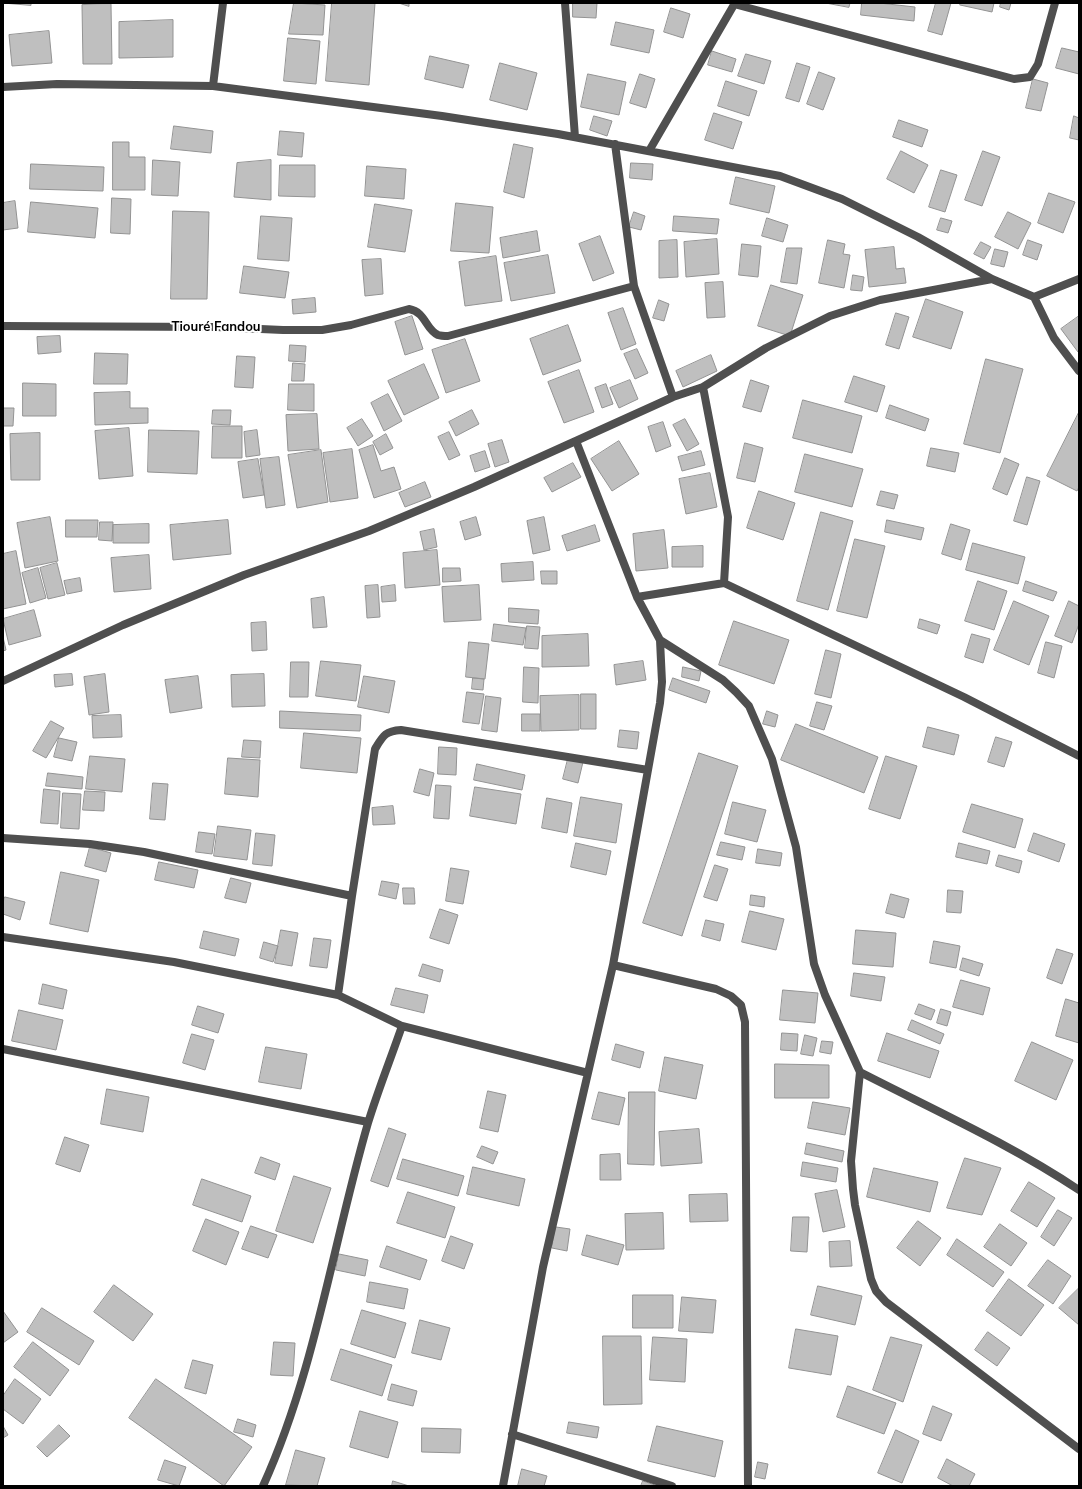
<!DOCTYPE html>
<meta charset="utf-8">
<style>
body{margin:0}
#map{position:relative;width:1082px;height:1489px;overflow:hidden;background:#fff;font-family:Mulish,sans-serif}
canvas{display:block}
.frame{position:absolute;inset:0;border:4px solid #000;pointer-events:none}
</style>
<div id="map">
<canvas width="1082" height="1489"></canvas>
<div class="frame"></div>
</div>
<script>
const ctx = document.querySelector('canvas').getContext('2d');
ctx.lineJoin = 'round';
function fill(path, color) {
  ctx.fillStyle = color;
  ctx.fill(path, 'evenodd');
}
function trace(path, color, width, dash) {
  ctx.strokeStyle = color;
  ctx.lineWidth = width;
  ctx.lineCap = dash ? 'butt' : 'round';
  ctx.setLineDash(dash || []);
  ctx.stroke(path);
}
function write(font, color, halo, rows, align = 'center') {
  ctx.font = font + ' Mulish,sans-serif';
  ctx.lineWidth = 4;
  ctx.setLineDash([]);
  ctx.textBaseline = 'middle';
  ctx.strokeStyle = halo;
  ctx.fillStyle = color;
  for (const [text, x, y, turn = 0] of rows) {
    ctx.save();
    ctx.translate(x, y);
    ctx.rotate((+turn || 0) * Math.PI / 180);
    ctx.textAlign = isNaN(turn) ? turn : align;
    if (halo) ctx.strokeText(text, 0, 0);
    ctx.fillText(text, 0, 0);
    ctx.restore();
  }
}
const building = new Path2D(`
 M3,3H31V5Z
 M294,3L325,5L323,35L289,34Z
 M332,3H375L369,85L326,81Z
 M399,3H409V6Z
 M573,3H597L596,18L573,17Z
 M826,3H850L849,7Z
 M862,3H879L915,7L914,21L861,15Z
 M936,3H951L942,35L928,31Z
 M961,3H994L992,12L960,5Z
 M1001,3H1011L1009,10L1000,7Z
 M111,4L112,64H83L82,5Z
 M671,8L690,14L683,38L664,32Z
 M173,20V57L119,58V22Z
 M616,22L654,30L649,53L611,45Z
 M49,31L52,63L12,66L9,35Z
 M288,38L320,41L316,84L284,81Z
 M1062,48L1079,52V74L1056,68Z
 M712,51L736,59L732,72L708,65Z
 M746,54L771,61L764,84L738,76Z
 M430,56L469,65L463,88L425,79Z
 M500,63L537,73L527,110L490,100Z
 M797,63L810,67L799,102L786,98Z
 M819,72L835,78L823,110L807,104Z
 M588,74L626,82L619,115L581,107Z
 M640,74L655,79L646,108L630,103Z
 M1033,79L1048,83L1041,111L1026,108Z
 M726,81L757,91L749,116L718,106Z
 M714,113L742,122L733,149L705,140Z
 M594,116L612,121L607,136L590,130Z
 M1074,116L1079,118V140L1070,138Z
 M899,120L928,130L922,147L893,137Z
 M174,126L213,131L211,153L171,149Z
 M280,131L304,133L302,157L278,155Z
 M113,142H129V157H145V190H113Z
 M514,144L533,148L524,198L504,192Z
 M901,151L928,165L914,193L887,179Z
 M983,151L1000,157L982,206L965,200Z
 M153,160L180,162L178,196L152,195Z
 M271,160V200L234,197L237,163Z
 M631,163L653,164L652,180L630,178Z
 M31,164L104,167L103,191L30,189Z
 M280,165H315V197L279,196Z
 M367,166L406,169L404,199L365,196Z
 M941,170L957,175L945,212L929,207Z
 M736,177L775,186L769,213L730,204Z
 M1049,193L1075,202L1063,233L1038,223Z
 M112,198L131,199L130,234L111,233Z
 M15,201L18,228L3,230V203Z
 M31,202L98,208L95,238L28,232Z
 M456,203L493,207L489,253L451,251Z
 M375,204L412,210L405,252L368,247Z
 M173,211L209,212L207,299H171Z
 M634,212L645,216L641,230L629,227Z
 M1008,212L1031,223L1018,249L995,237Z
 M261,216L292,218L289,261L258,259Z
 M674,216L719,219L717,234L673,231Z
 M767,218L788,225L783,242L762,236Z
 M941,218L952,221L948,233L937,230Z
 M537,231L540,251L503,258L500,238Z
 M600,236L614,273L593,281L579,244Z
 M717,239L719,274L686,277L684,242Z
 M677,240L678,277L659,278V241Z
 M828,240L845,244L843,254L850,255L844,288L819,283Z
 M1028,240L1042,245L1037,260L1023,255Z
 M981,242L991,247L984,259L974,254Z
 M742,244L761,246L758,277L739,275Z
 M894,247L896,269L904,268L906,283L869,287L865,250Z
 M787,248H802L797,284L781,282Z
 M995,249L1008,252L1004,267L991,264Z
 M548,255L555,293L511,301L504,263Z
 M496,256L502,301L465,306L459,262Z
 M381,259L383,294L365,296L362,260Z
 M244,266L289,272L285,298L240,293Z
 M853,275L864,277L862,291L851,290Z
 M723,282L725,317L707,318L705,283Z
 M771,285L803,295L790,336L758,326Z
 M315,298L316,312L293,314L292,300Z
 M926,299L963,312L951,349L913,337Z
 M659,300L669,304L664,321L653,318Z
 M623,308L636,344L621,350L608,313Z
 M896,313L909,317L899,349L886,345Z
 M412,316L423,349L405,355L395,322Z
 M1079,316V351L1078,352L1061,329Z
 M568,325L581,361L543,375L530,339Z
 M60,336L61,352L38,354L37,337Z
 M465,339L480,381L446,393L432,350Z
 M290,345L306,346L305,362L289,361Z
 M637,349L648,373L635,379L624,354Z
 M95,353L128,354L127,384H94Z
 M711,355L717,371L683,387L676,371Z
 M237,356L255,357L253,388L235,387Z
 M986,359L1023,369L1000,453L964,444Z
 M293,363L305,364L304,381H292Z
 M424,364L439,398L404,415L388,381Z
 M579,370L594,412L564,423L548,382Z
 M854,376L885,386L877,412L845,402Z
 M630,380L638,399L619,408L610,388Z
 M751,380L769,386L761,412L743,407Z
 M23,383L56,384V416H23Z
 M289,384H314V411L288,410Z
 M606,384L613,404L602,408L595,388Z
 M130,392V408H148V423L95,425L94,393Z
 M388,394L402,421L384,431L371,403Z
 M803,400L862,416L852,453L793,438Z
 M890,405L929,419L925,431L886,418Z
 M3,408H14L13,426H3Z
 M213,410H231L230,425L212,424Z
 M472,410L479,424L456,436L449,422Z
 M1079,412V487L1077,491L1047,476Z
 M317,414L319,449L288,451L286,415Z
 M362,419L373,436L358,446L347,428Z
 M685,419L699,444L687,451L673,425Z
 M663,422L671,446L656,452L648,427Z
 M213,426H242V458H212Z
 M129,428L133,476L99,479L95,431Z
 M149,430L199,431L197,474L148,472Z
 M257,430L260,455L246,457L244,432Z
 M449,432L460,455L449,460L438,437Z
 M40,433V480H11L10,434Z
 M386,434L393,448L380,455L373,442Z
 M502,440L509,462L495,467L488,444Z
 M619,441L639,474L612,491L591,459Z
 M745,443L763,448L755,482L737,478Z
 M373,445L381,471L394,467L401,489L374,498L359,450Z
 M931,448L959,453L955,472L927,466Z
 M352,449L358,498L330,502L323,453Z
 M321,450L328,502L297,508L288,455Z
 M485,451L490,467L475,472L470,456Z
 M701,451L705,465L682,471L678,457Z
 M805,454L863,469L852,507L795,492Z
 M279,457L285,505L266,508L260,459Z
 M1005,458L1019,464L1007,495L993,489Z
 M258,459L264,495L243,498L238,462Z
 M573,463L581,477L552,492L544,478Z
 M710,473L717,507L686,514L679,479Z
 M1027,477L1040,481L1027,525L1014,521Z
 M425,482L431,497L405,507L399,493Z
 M759,491L795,503L783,540L747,528Z
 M881,491L898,495L894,509L877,505Z
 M821,512L853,521L828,610L797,601Z
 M50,517L58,561L25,568L17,523Z
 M476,517L481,535L465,540L460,522Z
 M544,517L550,550L533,554L527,521Z
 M66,520H98L97,537H66Z
 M228,520L231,554L173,560L170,525Z
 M887,520L924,528L921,540L885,532Z
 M100,522H113L112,541L99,540Z
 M149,524V543H113V525Z
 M951,524L970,530L961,560L942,554Z
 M595,525L600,541L567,551L562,536Z
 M434,529L437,547L424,550L420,532Z
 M664,530L668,568L636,571L633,534Z
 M855,539L885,546L867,618L837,611Z
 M973,543L1025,557L1018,584L966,570Z
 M703,546V567H672V547Z
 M437,550L440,585L405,588L403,553Z
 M16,551L26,604L3,609V554Z
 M149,555L151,589L114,592L111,558Z
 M533,562L534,580L502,582L501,564Z
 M57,563L65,595L48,599L40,568Z
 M38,568L46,598L30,603L22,573Z
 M443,568H460L461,581L443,582Z
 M541,571H557V584H542Z
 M80,578L82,591L67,594L64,581Z
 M978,581L1007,591L994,630L965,621Z
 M1026,581L1057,592L1053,601L1023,591Z
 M378,585L380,617L367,618L365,586Z
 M395,585L396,601L382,602L381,587Z
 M479,585L481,620L444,622L442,587Z
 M324,597L327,627L313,628L311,599Z
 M1014,601L1049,616L1029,665L994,650Z
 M1069,601L1079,606V624L1072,643L1055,636Z
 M509,608L539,610L538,624L509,622Z
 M34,610L41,636L9,645L3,619Z
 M920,619L940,625L937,634L918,628Z
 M734,621L789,640L774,684L719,665Z
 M266,622L267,650L252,651L251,623Z
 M494,624L526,628L523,645L492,641Z
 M527,626L540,627L538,649L525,648Z
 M588,634L589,666L542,667V636Z
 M972,634L990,639L983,663L965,657Z
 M3,637L6,650L3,651Z
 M469,642L489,644L485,679L466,677Z
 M1046,642L1062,646L1054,678L1038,673Z
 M826,650L841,654L831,698L815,694Z
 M321,661L361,665L356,701L316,696Z
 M643,661L646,680L616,685L614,665Z
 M291,662H309L308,697H290Z
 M524,667L539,668L538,703L523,702Z
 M683,667L701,671L699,681L682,677Z
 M72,674L73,685L55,687L54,675Z
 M105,674L109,712L89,715L84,677Z
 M264,674L265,706L232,707L231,675Z
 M198,676L202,708L170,713L165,680Z
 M364,676L395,681L389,713L358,707Z
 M473,678L484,679L483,690L472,689Z
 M673,678L710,691L706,703L669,690Z
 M467,692L484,694L479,724L463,722Z
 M581,694H596V729H581Z
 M579,695V730L541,731L540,696Z
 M486,696L501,698L497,732L482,730Z
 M817,702L832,706L824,730L810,726Z
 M280,711L361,715L360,731L280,728Z
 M767,711L778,715L775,727L763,724Z
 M522,714H540V731H522Z
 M121,715L122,737L93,738L92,716Z
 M51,721L64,728L46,758L33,751Z
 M796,724L878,757L864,793L781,760Z
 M928,727L959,735L954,755L923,747Z
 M620,730L639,732L637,749L618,747Z
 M304,733L361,738L357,773L301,768Z
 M996,737L1012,742L1004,767L988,762Z
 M59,738L77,742L72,761L54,757Z
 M244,740L261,741L260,758L242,757Z
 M439,747L457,748L456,775L438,774Z
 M699,753L738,766L682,936L643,923Z
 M90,756L125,759L122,792L86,789Z
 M886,756L917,766L900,819L869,809Z
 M228,758L260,760L258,797L225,794Z
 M568,759L583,762L578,783L563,779Z
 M477,764L525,775L522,790L474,780Z
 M420,769L434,773L429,796L414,792Z
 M48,773L83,777L82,789L46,786Z
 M153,783L168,784L165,820L150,819Z
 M436,785L451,786L449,819L434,818Z
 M475,787L521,794L516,824L470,816Z
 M44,789L60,791L58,824L41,823Z
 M85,791L105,792L104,811L83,810Z
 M63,793L81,794L79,829L61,828Z
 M581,797L622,804L616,843L574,836Z
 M547,798L572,803L567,833L542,828Z
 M733,802L766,810L757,842L725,834Z
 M972,804L1023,819L1015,848L963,832Z
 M393,806L395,824L373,825L372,808Z
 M218,826L251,830L247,860L214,856Z
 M199,832L215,834L212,854L196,852Z
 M256,833L275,835L272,866L253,864Z
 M1034,833L1065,844L1059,862L1028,851Z
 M721,842L745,847L742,860L717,855Z
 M576,843L611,851L606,875L571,867Z
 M959,843L990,851L987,864L956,857Z
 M90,847L111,853L106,872L85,866Z
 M758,849L782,853L780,866L756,863Z
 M999,855L1022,861L1019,873L996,866Z
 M159,862L198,870L194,888L155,880Z
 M715,865L728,869L717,901L704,897Z
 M451,868L469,871L463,904L446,901Z
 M61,872L99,880L88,932L50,924Z
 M231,878L251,883L246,903L225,898Z
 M382,881L399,884L396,899L379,895Z
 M403,888H414L415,904H404Z
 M948,890L963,891L961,913L947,912Z
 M891,894L909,899L904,918L886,913Z
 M751,895L765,897L764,907L750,905Z
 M5,897L25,902L20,920L3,914V903Z
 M440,909L458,915L449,944L430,938Z
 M750,911L784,919L776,950L742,942Z
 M706,920L724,924L720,941L702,936Z
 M281,930L298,933L292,966L275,963Z
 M856,930L896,933L893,967L853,964Z
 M204,931L239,939L235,956L200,948Z
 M314,938L331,940L327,968L310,966Z
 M934,941L960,946L956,968L930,963Z
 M264,942L278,946L273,962L260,958Z
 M1057,949L1073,954L1062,984L1047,978Z
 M963,958L983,964L979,976L960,970Z
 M423,964L443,970L440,982L419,976Z
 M854,973L885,977L881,1001L851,996Z
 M961,980L990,988L983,1015L953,1007Z
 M43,984L67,990L63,1009L39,1004Z
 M396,988L428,995L424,1013L391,1005Z
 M783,990L818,993L815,1023L780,1020Z
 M1066,999L1079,1003V1043L1056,1036Z
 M919,1004L935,1010L931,1020L915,1014Z
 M198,1006L224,1014L218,1033L192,1025Z
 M941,1009L951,1012L947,1026L937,1023Z
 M19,1010L63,1020L56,1050L12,1041Z
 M912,1020L944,1034L940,1044L908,1030Z
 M782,1033L798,1034L797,1051L781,1050Z
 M887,1033L939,1051L930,1078L878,1061Z
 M192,1034L214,1040L205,1070L183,1063Z
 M805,1035L817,1038L813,1056L801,1054Z
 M822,1041L833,1042L831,1054L820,1052Z
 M1032,1042L1073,1060L1056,1100L1015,1081Z
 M616,1044L644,1052L640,1068L612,1060Z
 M266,1047L307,1054L301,1089L259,1082Z
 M665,1057L703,1065L696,1099L659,1091Z
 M775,1064L829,1065V1098H775Z
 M107,1089L149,1097L143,1132L101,1124Z
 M488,1091L506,1095L498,1132L480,1128Z
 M599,1092L625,1098L619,1125L592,1119Z
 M629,1092H655L654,1165L628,1164Z
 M813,1102L850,1108L845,1135L808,1128Z
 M389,1128L406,1134L388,1187L371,1181Z
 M699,1129L702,1163L661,1166L659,1132Z
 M65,1137L89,1145L80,1172L56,1164Z
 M807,1143L844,1151L842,1162L805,1154Z
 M482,1146L498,1152L493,1164L477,1157Z
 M620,1154L621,1180H600V1155Z
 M261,1157L280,1164L275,1180L255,1173Z
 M965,1158L1001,1168L982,1215L947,1208Z
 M403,1159L464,1176L458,1196L397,1179Z
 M803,1162L838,1168L836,1182L801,1176Z
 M473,1167L525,1179L519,1206L467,1194Z
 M874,1168L938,1182L930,1212L867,1197Z
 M294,1176L331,1188L313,1243L276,1231Z
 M202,1179L251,1196L242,1222L193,1205Z
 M1029,1182L1055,1198L1037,1227L1011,1211Z
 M837,1190L845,1227L823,1232L815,1194Z
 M408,1192L455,1207L445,1238L397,1223Z
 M727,1194L728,1221L690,1222L689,1195Z
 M1058,1210L1072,1218L1054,1246L1041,1237Z
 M663,1213L664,1249L626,1250L625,1214Z
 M793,1217H809L807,1252L791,1251Z
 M206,1219L239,1232L226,1265L193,1251Z
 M918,1221L941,1238L920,1266L897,1248Z
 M1000,1224L1027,1243L1011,1266L984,1247Z
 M251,1226L277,1235L268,1258L242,1249Z
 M556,1227L570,1229L567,1251L552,1248Z
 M587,1235L624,1245L618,1265L582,1255Z
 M451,1236L473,1244L464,1269L442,1261Z
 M957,1239L1004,1272L993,1287L947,1255Z
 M850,1241L852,1266L830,1267L829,1242Z
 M387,1246L427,1260L420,1280L380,1267Z
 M339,1254L368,1260L365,1276L336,1270Z
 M1048,1260L1071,1276L1053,1304L1028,1286Z
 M1009,1279L1044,1305L1021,1336L986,1311Z
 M370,1282L408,1289L404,1309L367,1302Z
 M114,1285L153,1314L133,1341L94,1312Z
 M818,1286L862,1296L855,1325L811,1315Z
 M1079,1288V1325L1059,1308Z
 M633,1295H673V1328H633Z
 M682,1297L716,1300L713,1333L679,1331Z
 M42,1308L94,1341L79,1365L27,1332Z
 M362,1310L406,1323L395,1358L351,1344Z
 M3,1311L18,1332L3,1343Z
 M420,1320L450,1328L441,1360L412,1353Z
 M796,1329L838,1336L831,1375L789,1368Z
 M988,1332L1010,1348L997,1366L975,1350Z
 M603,1336H641L642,1404L604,1405Z
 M653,1337L687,1339L685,1382L650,1380Z
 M891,1337L922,1345L903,1402L873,1390Z
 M33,1342L69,1370L50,1396L14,1367Z
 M274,1342L295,1343L293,1376L271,1375Z
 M341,1349L392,1365L382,1396L331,1380Z
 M193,1360L213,1365L206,1394L185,1388Z
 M15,1379L41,1399L23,1424L3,1409V1396Z
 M156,1379L252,1447L224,1486L129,1418Z
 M392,1384L417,1391L413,1406L388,1400Z
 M848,1386L896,1403L884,1434L837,1417Z
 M933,1406L952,1414L941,1441L923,1434Z
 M360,1411L398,1422L388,1458L350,1447Z
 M238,1419L256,1425L253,1437L234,1432Z
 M569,1422L599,1427L597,1438L567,1433Z
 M59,1425L70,1436L47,1457L37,1447Z
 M3,1426L8,1435L3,1438Z
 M657,1426L723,1441L715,1477L648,1461Z
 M422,1428L461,1429L460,1453L422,1452Z
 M896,1430L919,1441L902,1483L878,1473Z
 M296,1450L325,1458L317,1486L286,1485Z
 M947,1459L975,1474L969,1486H953L938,1478Z
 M165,1460L186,1467L179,1486L158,1480Z
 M758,1462L768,1464L765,1479L755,1477Z
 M522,1469L547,1476L544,1486H518Z
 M393,1481L409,1486H392Z
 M643,1481L655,1485V1486H641Z`);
const minor = new Path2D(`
 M565,3L575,137
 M734,4L1014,79L1030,77L1038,64L1055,3
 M213,86L223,3
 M3,87L57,84L213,86L442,116L558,134L780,176L842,199L918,237L992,279L1034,297L1054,338L1079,371
 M615,144L634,286L673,397
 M649,151L735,3
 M1034,297L1079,279
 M3,326L216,327L283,330H322L351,325L409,309C426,312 425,329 438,335C441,336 445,336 448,336L634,286
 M703,387L728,517L724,583L964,697L1079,756
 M637,597L724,583
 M660,640L723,680L736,692L749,706L772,759L796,847L814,964L825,995L860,1072L851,1161L853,1189L855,1205L871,1279L876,1291L886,1302L1079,1449
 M3,681L123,625L244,575L369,531L474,487L673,397L703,387L766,348L830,316L880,300L992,279
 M3,838L90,844L144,852L352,896L338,995
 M352,896L375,749C383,736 385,731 401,730L648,770
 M3,937L174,962L338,995L402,1026
 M613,965L716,989L731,996L741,1005L745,1022L748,1486
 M3,1049L368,1122
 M860,1072C934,1110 1010,1144 1079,1190
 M512,1434L672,1486
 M263,1486C315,1372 333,1243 368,1123C378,1090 391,1058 402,1026L588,1073
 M503,1486L543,1267L613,965L660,703L662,682L660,640L637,597L576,441`);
const quarterNames = [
 ["Tiouré Fandou",216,327]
];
fill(building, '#bfbfbf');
trace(building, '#939393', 1);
trace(minor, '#4f4f4f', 8);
write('bold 13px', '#000', '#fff', quarterNames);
</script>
